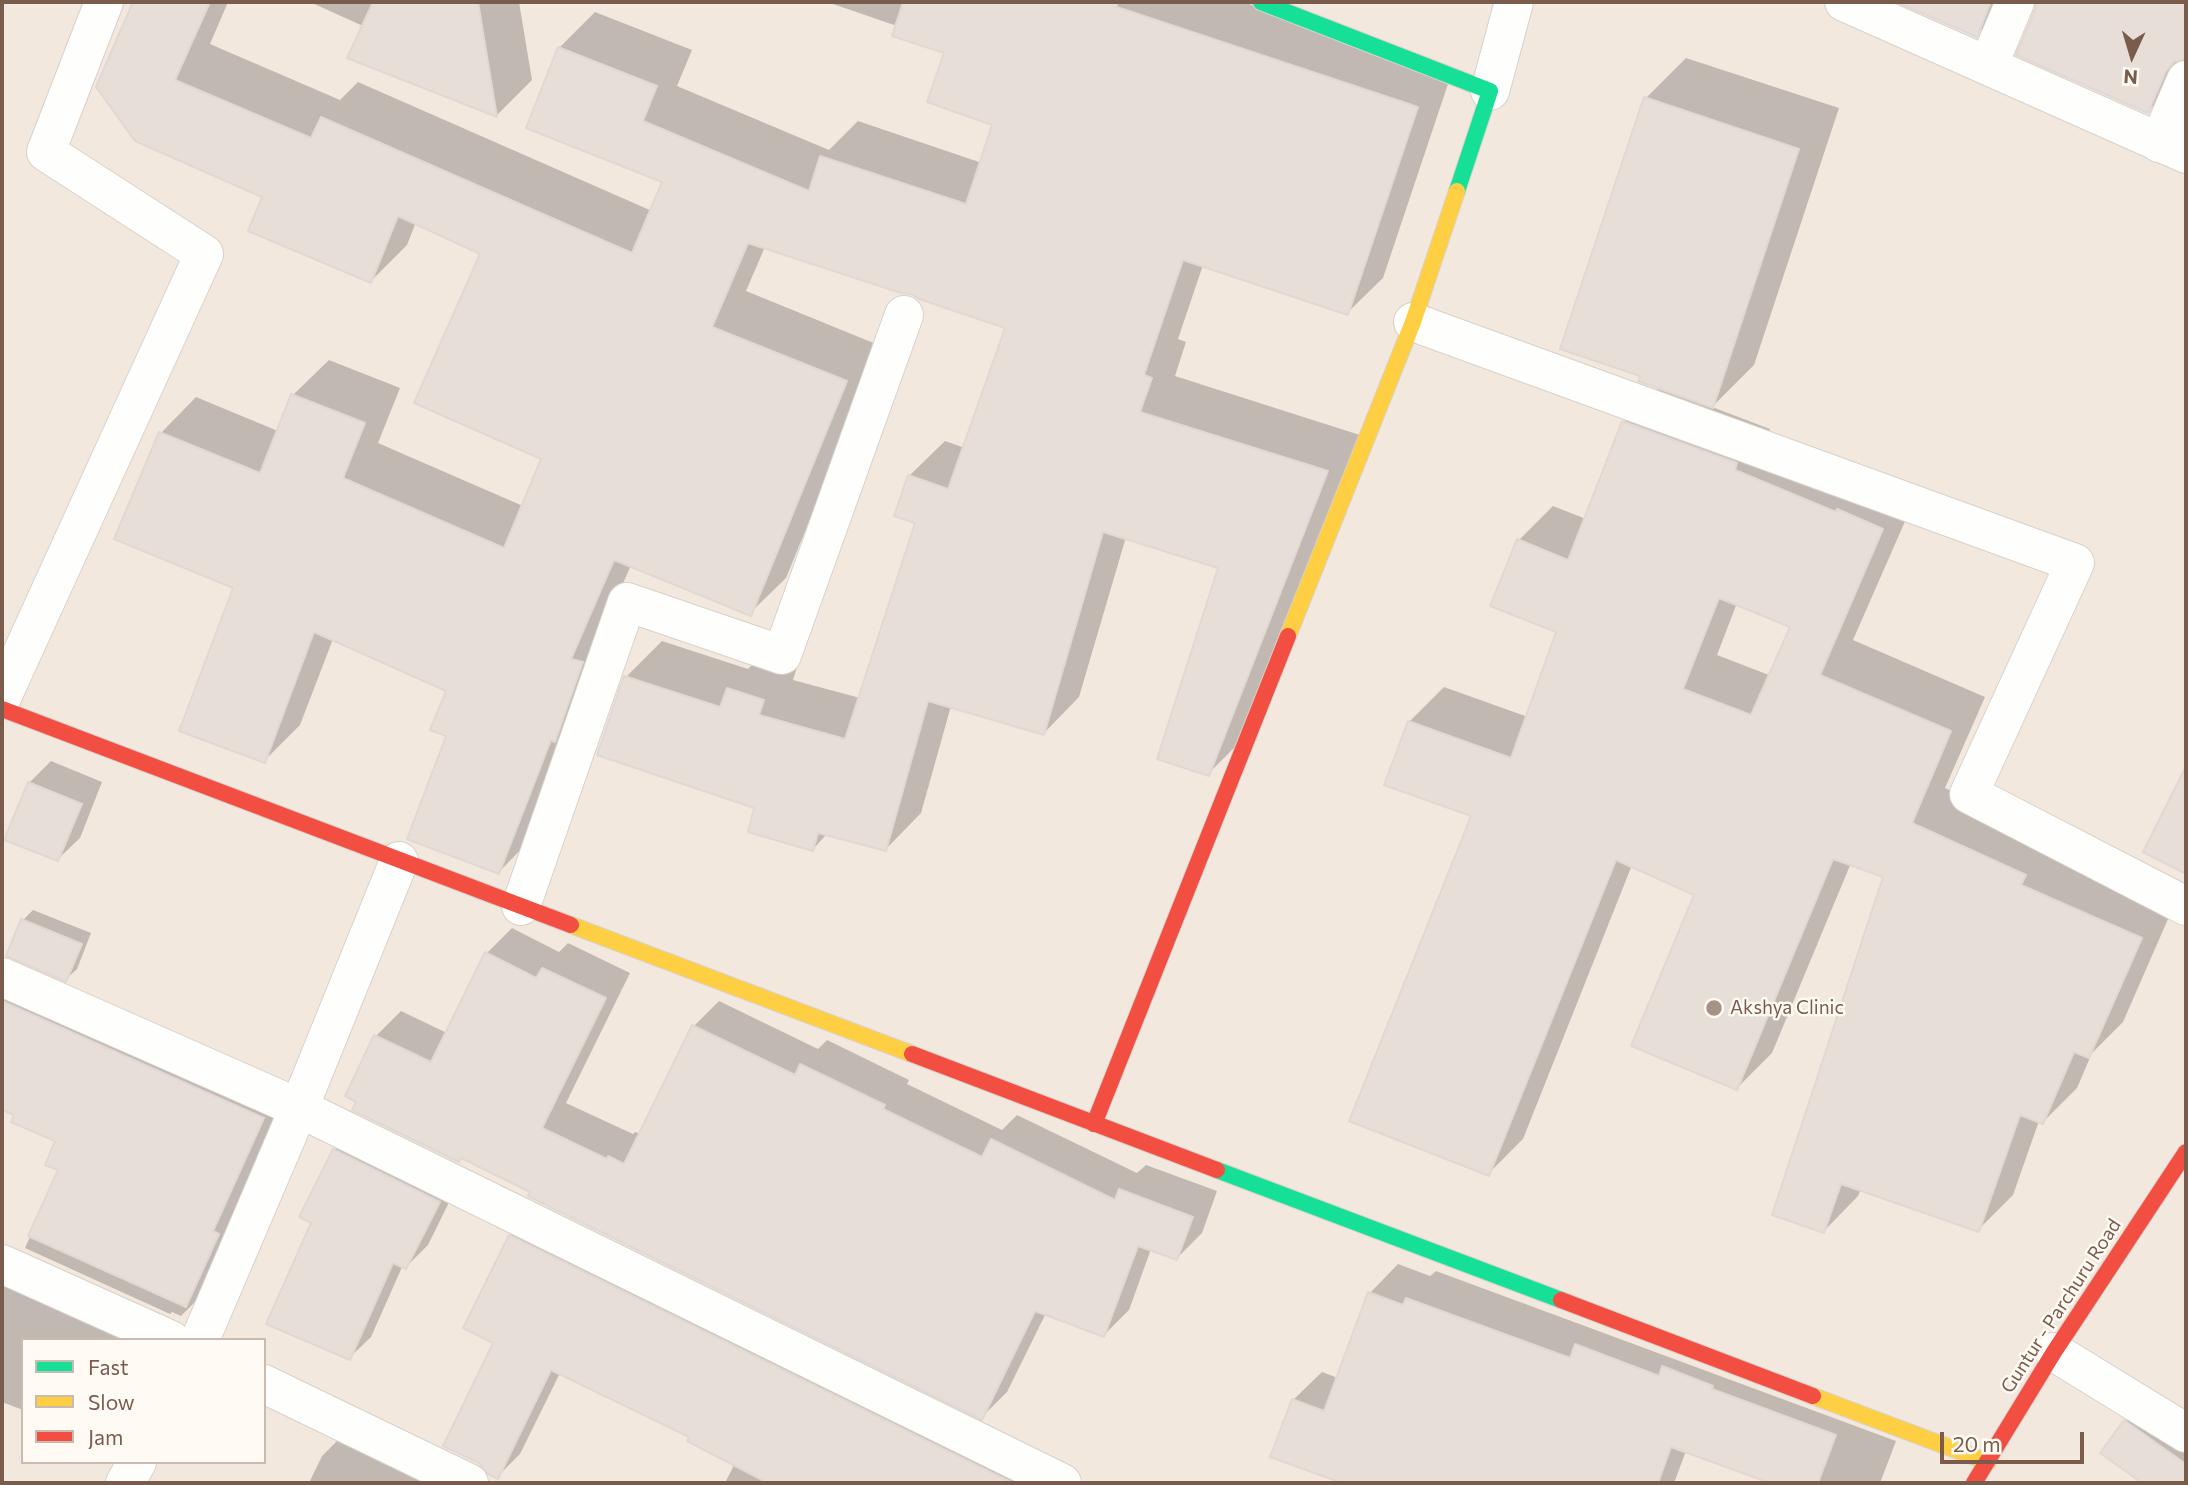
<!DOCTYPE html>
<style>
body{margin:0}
#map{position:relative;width:2188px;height:1485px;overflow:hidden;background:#f9f5f0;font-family:Commissioner,sans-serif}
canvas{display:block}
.frame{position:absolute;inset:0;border:4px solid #7a5c4d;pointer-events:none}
.legend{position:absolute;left:21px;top:1338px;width:245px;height:126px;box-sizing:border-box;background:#fffaf3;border:2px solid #cabbb1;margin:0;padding:9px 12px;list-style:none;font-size:21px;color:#7a5c4d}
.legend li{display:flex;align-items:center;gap:14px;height:35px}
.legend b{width:35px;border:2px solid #cabbb1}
.north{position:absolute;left:2097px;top:21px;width:70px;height:70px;-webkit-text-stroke:5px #fffaf3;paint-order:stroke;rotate:184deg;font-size:19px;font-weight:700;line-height:28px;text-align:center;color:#7a5c4d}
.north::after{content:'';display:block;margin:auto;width:24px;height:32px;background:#7a5c4d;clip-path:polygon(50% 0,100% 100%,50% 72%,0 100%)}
.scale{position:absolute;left:1940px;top:1432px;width:144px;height:32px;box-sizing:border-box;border:4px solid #7a5c4d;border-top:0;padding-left:9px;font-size:21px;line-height:24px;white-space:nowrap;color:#7a5c4d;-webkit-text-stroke:5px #fffaf3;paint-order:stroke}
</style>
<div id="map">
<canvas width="2188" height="1485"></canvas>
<div class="frame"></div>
<ul class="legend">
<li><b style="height:9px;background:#16e098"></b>Fast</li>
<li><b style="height:9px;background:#ffcf43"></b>Slow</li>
<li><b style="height:9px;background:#f24e42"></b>Jam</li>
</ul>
<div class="north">N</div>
<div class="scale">20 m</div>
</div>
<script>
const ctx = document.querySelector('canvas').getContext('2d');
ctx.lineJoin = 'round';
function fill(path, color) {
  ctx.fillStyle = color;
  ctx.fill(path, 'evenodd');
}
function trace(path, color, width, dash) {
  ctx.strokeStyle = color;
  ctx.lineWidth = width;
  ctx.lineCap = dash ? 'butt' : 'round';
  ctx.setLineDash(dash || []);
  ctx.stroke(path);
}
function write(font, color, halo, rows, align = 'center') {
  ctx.font = font + ' Commissioner,sans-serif';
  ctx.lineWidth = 5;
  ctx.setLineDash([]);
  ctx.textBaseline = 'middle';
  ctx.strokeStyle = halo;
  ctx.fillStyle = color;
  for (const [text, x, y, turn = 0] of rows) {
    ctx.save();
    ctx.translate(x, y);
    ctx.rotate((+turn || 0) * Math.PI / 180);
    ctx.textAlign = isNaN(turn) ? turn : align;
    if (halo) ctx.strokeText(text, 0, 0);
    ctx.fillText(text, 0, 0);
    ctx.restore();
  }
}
const residential = new Path2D(`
 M2,2H2186V1483H2ZM23,1340H264V1462H23Z`);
const shadow = new Path2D(`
 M135,2H228L210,44L340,100L358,82L652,211L665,181L559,48L595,12L692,50L677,86L829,150L858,121L982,163L995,123L946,52L897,26L827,2H1243L1452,72L1383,278L1347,313L1203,265L1178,339L1186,342L1175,376L1363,436L1244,738L1208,774L1220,567L1126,537L1079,697L1044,733L951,706L921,813L886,849L828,833L813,849L756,807L626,677L662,641L748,669L764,653L798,664L793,680L860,698L917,522L909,476L945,441L965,448L1007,327L911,293L765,247L746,291L881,346L786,578L750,613L631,565L606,623L534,836L499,872L449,736L448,690L333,639L300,725L264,761L235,587L161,433L196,397L278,431L293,395L329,360L400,388L378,443L523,506L543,459L483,253L416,222L407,245L371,281L264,196L98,87Z
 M310,2H519L532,80L497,115L349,57L363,26Z
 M1902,2H2008L1976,35Z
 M2038,2H2186V63L2179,79L2148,111L2037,11Z
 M1686,58L1839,108L1754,365L1712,407L1770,429L1768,435L1917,494L1853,640L1985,697L1945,788L2059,840L2175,903L2123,1022L2092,1053L2077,1088L2043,1122L2039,1121L2013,1195L1978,1230L1861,1189L1858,1196L1824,1231L1885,876L1851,863L1772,1053L1737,1088L1697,894L1632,865L1523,1139L1488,1174L1473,815L1409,722L1444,687L1528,717L1558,631L1519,540L1553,506L1586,519L1624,422L1660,387L1646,98ZM1737,603L1792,626L1769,675L1717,655Z
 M51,761L102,782L80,838L58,859L29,783Z
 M2186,770V872L2145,851Z
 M33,910L91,933L77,969L66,979L23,920Z
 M512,928L559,952L568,943L630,973L566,1103L633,1134L635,1132L641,1134L694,1026L719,1001L818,1049L827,1040L909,1080L907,1084L1002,1130L1017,1115L1137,1173L1146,1165L1217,1191L1202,1233L1177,1258L1151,1249L1129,1310L1104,1335L1046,1313L1007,1392L982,1417L532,1191L376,1036L401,1011L447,1033L487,953Z
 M2,956L8,967L286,1094L205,1292L181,1316L172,1312L170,1314L25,1248L60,1170L58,1140L2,1108Z
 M356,1128L460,1180L428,1245L406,1267L403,1265L371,1337L349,1358L334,1150Z
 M533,1213L1013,1450L1083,1483H725L735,1463L691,1436L560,1373L520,1454L497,1477L496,1342L510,1236Z
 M2,1255L170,1340H23V1410L2,1402Z
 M1398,1264L1430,1276L1436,1271L1896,1441L1880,1483H1775L1686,1451L1674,1483H1347L1272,1456L1293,1400L1322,1372L1338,1378L1370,1293Z
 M2148,1398L2186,1425V1483H2145L2102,1452L2125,1422Z
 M338,1440L443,1483H309L322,1456Z`);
const building = new Path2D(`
 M133,2H210L175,80L311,138L321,117L632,253L662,182L526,128L558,47L657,86L643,121L809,191L820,156L966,204L992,125L927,102L944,53L892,36L903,2H1117V7L1418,107L1348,315L1183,260L1144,375L1152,378L1140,412L1328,471L1209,776L1157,759L1218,568L1103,532L1044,735L928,701L886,851L818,833L813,851L748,832L754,808L597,755L624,676L720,707L727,688L764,700L759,715L845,739L915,523L894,516L908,475L948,489L1005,328L919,299L911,294L901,293L748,243L712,327L847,381L751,616L614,560L571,659L583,662L555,742L551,740L499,874L407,839L446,736L430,730L446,691L314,632L265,763L179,731L233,588L114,539L159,432L260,473L291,394L365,423L343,478L504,548L541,459L414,403L480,254L398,216L371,283L248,231L262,197L135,141L96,87Z
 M373,2H478L497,117L347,58Z
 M1897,2H1991L1977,37Z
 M2036,2H2186V59L2174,62L2166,71L2148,113L2016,55L2035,10Z
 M1644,97L1799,149L1713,408L1638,381L1640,376L1560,349Z
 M1622,421L1737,463L1735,470L1836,512L1837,509L1883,529L1820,675L1951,731L1912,823L2026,875L2021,885L2142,938L2089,1058L2074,1052L2043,1124L2020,1115L1979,1232L1841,1184L1824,1233L1772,1215L1883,877L1833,859L1737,1090L1631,1046L1694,895L1616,860L1489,1176L1349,1121L1471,816L1384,785L1408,721L1511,758L1556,632L1490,606L1517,539L1568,560ZM1719,598L1790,627L1751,715L1683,689Z
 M2186,766V874L2143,852Z
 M28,782L82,804L58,861L4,840Z
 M21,919L82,944L66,982L6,956Z
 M485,952L536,978L542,968L606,998L542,1128L607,1159L608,1156L624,1164L692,1025L795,1075L800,1064L885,1105L883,1109L982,1157L991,1139L1115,1200L1119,1189L1193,1217L1177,1260L1138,1246L1104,1337L1035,1311L982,1420L528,1196L530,1192L461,1158L459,1162L352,1110L356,1102L345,1096L374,1035L431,1062Z
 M2,1001L264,1118L213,1231L219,1234L186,1307L28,1236L58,1170L45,1165L55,1141L11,1122L14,1115L2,1110Z
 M333,1149L440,1202L406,1269L393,1263L350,1360L266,1324L311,1223L299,1217Z
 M509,1235L1013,1483H768L687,1441L689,1437L551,1370L498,1479L488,1474L479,1463L443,1446L493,1343L463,1328Z
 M1368,1292L1403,1305L1406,1298L1570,1358L1575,1344L1659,1376L1662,1366L1713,1386L1712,1389L1836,1435L1818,1483H1770L1671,1447L1658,1483H1342L1270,1457L1292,1399L1324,1411Z
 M2124,1420L2186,1464V1483H2142L2100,1453Z`);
const street = new Path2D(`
 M1844,2L2186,154
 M1988,66L2015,2
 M1490,91L1514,2
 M2159,143L2186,80
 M1413,322L2075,563L1969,794L2186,906
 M2,697L204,254L46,152L104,2
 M399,861L299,1108L1062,1483
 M521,906L627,602L782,655L904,315
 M2,977L299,1108L200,1340
 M2,1264L171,1340
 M2054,1352L2186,1433
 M264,1384L469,1483
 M125,1483L137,1462`);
const fast = new Path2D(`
 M1261,2L1490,91L1457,191
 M1217,1170L1561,1300`);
const slow = new Path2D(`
 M1288,636L1413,322L1457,191
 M571,925L912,1054
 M1813,1396L1988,1462`);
const jam = new Path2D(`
 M2,709L571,925
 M912,1054L1217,1170
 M1094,1124L1288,636
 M1561,1300L1813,1396
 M1974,1483L2054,1352L2186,1152`);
const markers = [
 [1714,1008,9,"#a69286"]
];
const poiNames = [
 ["Akshya Clinic",1730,1008]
];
const streetNames = [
 ["Guntur - Parchuru Road",2061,1306,-57]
];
fill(residential, '#f2e8de');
fill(shadow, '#0003');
fill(building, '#e6ded7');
trace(building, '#e2d8d2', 2);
trace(street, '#d7d1cb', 40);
trace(fast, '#d9d2cb', 18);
trace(slow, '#d9d2cb', 18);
trace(jam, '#d9d2cb', 18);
trace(street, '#fefefd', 38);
trace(fast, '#16e098', 16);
trace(slow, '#ffcf43', 16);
trace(jam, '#f24e42', 16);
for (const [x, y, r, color] of markers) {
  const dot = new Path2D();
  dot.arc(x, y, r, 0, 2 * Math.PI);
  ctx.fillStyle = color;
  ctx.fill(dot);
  trace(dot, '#fffaf3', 2.5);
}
write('19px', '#7a5c4d', '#fffaf3', poiNames, 'left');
write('19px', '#7a5c4d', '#fffaf3', streetNames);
</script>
